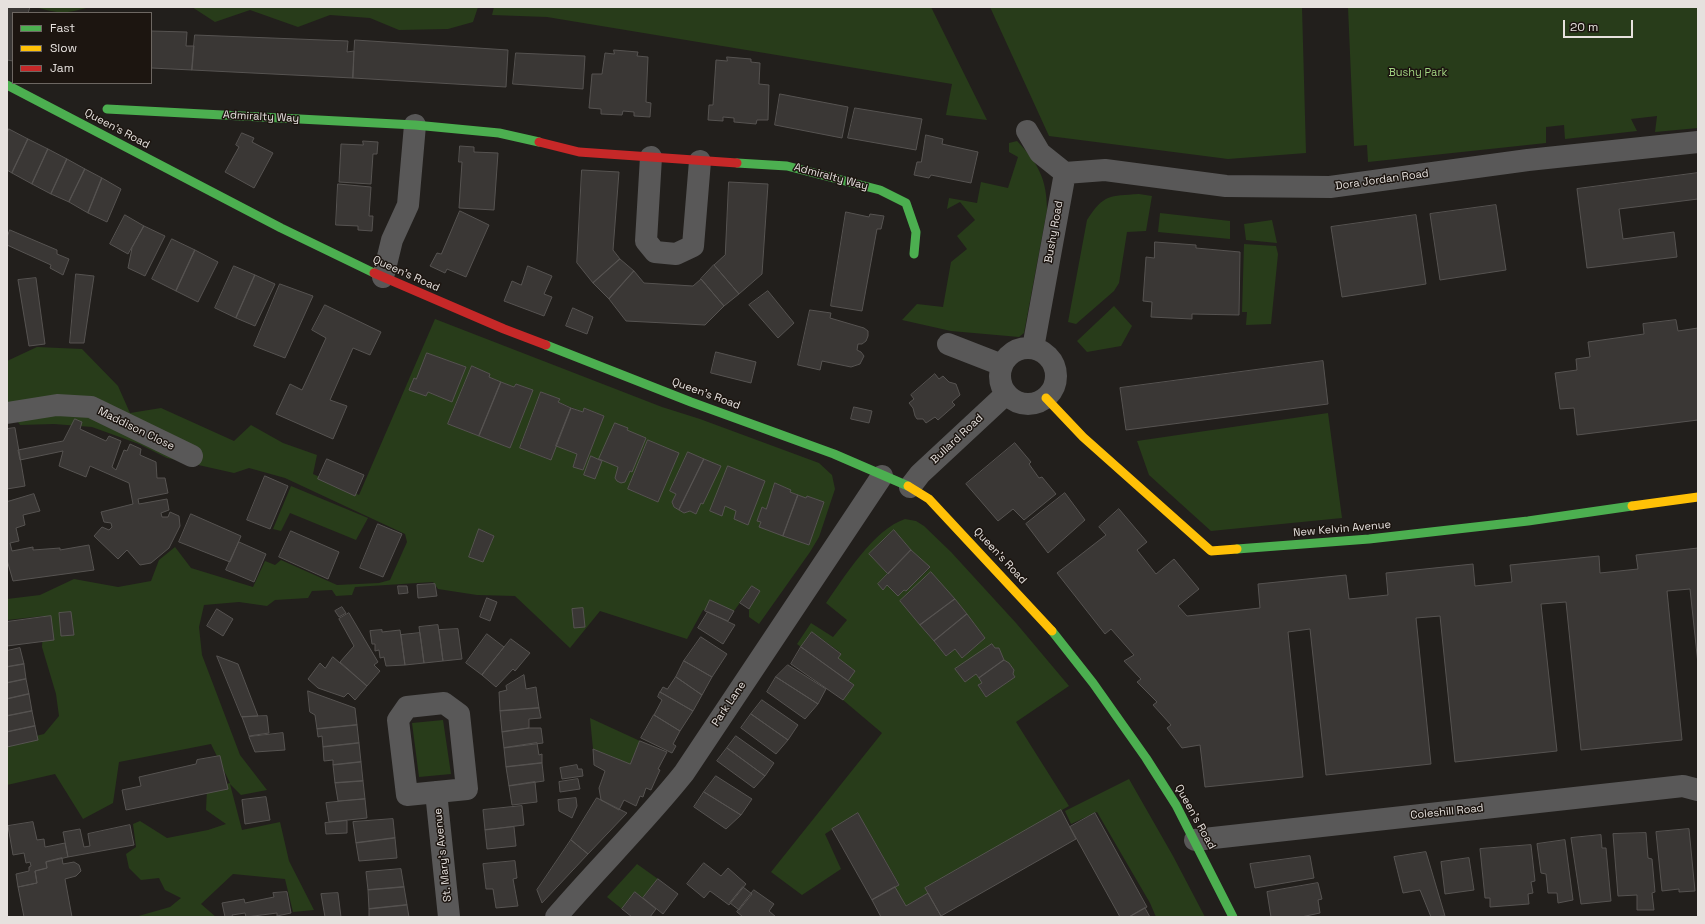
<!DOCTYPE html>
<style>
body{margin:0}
#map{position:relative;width:1705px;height:924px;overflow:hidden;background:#221f1c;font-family:"Space Grotesk",sans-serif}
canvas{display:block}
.frame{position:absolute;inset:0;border:8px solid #e6e1de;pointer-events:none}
.legend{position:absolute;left:12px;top:12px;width:140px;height:72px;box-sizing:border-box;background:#1c1510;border:1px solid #6d6762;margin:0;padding:5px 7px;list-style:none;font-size:12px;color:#e6e1de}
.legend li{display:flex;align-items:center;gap:8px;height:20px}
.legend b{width:20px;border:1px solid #6d6762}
.scale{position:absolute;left:1563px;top:20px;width:70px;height:18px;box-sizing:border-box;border:2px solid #e6e1de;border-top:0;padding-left:5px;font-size:12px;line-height:14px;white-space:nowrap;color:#e6e1de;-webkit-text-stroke:3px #1c1510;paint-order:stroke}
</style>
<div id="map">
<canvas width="1705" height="924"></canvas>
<div class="frame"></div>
<ul class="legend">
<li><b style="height:5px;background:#4caf50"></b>Fast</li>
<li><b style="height:5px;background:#ffc107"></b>Slow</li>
<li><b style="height:5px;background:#c62828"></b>Jam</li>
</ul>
<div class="scale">20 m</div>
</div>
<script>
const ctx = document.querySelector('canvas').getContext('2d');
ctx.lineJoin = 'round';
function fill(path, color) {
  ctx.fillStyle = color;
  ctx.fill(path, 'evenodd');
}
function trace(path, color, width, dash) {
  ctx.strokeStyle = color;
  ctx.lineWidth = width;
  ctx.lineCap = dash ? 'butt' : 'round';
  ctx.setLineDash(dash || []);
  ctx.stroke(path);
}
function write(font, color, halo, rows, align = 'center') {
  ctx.font = font + ' "Space Grotesk",sans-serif';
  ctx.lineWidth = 3;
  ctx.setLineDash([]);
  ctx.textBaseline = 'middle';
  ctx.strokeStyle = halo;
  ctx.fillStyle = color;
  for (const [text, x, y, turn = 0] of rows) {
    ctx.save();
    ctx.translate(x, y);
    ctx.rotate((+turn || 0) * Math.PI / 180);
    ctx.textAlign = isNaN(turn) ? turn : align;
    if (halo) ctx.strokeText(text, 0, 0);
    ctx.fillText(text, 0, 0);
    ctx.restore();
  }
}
const green = new Path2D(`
 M35,7H90C64,14 61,14 35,7Z
 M192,7H478L473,22L448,29L399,30L370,18L330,15L298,27L250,10L215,22Z
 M494,7H931L987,120L946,115L952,84L547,17L492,15Z
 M990,7H1302L1306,153L1228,159L1049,136Z
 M1348,7H1698V128L1655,132L1657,116L1631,119L1637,131L1565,139L1564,125L1546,127V143L1368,162L1367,145L1354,146Z
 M1017,141C1038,163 1047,179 1047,210L1024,333L1019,337L951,331L902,320L917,304L943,307L951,262L967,249L957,236L975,220L960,202L947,209L949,198L977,203L981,182L1008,188L1018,157L1009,152V143Z
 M1139,194L1152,196L1146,231L1127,232L1119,283L1114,291L1076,324L1068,322L1087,220C1104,194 1109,196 1139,194Z
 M1160,213L1230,221V239L1158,232Z
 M1272,220L1277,243L1246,240L1244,224Z
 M1244,244L1276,246L1278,254L1271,324L1246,325L1247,312H1242Z
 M1114,306L1132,326L1121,346L1087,352L1077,341Z
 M435,319L662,407L700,419L819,463L832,475L835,489L819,537L810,552L759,624L749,617V609L760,591L752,586L734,611L703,610L687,639L600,611L570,648L515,596L477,595L438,589L433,582L355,587L352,595L336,596L332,590L312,591L308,598L275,600L267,606L239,602L204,605L199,627L202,655L240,755L267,790L241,795L230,784L242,830L280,822L289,861L314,910L293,912L285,879L233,874L201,904L216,917H135L170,907L181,898L165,890L159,878L141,880L129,868L126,854L136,847L133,824L140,821L167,838L208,830L226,824L206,810L207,789L230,783L211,744L119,762L113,803L83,819L55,774L7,785V743L44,734L59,716L56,694L42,647L44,616L7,620V599L40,595L74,579L118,587L151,581L159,560L175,547L191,568L253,587L265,561L275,565L281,560L337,585L379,583L390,580L407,542L405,534L285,478L249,468L234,473L167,458L139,444L92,427L54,424L20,425L7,406V361L37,347L82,349L118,386L130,413L161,408L234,441L251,425L283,443L317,455L313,474L359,495ZM427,353L466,367L452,402L428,392L426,396L410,390L414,378L416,379ZM472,366L490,374L489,377L514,387L516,384L533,390L510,448L448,424ZM541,392L559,399L558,402L583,412L585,408L604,416L583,470L573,466L577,454L556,446L550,460L520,448ZM648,440L679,453L658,502L628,489ZM688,453L720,466L703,503H701L696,513L690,511L684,513L674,507L672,502L676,494L670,491ZM775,483L791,490L790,492L806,498L807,496L824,502L809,545L759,527L761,522L757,521L762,507L766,509ZM480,529L494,536L484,560L470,555Z
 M1328,413L1342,518L1211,531L1149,475L1137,441Z
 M291,486L368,518L356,540L290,513L281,531L273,529Z
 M905,519L916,521L924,526L951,552L1016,623L1069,686L1016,722L1069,806L925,888L928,893L906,906L895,887L899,884L858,813L825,834L841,869L802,895L771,872L882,733L843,700L854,685L848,681L855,671L838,658L841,653L812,632L801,647L797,644L811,623L833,637L847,620L826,603C846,575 873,530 905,519ZM894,530L911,550L930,568L906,591L887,585L883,590L878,584L888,574L869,554ZM931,572L967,614L985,638L962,658L955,649L946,656L900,601ZM995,648H999C1002,654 1002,661 1009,663L1014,670L1013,674L1015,677L986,697L978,686L982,683L976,674L965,682L956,669Z
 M590,718L640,741L630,764L593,749Z
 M443,720L451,774L419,777L412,723Z
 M1129,779L1173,856L1205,917H1156L1150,903L1097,812L1071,824L1065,811Z
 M637,864L658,879L643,898L635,892L622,909L607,897Z`);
const building = new Path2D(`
 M7,7H30L28,13H13V61L7,60Z
 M151,31L187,32L186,46H194L192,70L151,68Z
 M195,35L348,41L347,52L354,51L353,78L192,70Z
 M355,40L508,50L506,87L353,78Z
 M614,50L638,52L637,56L648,57L646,102L651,103L650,117L634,116V112L623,111L622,115L601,114V109L589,108L592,74H602L605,53L614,54Z
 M516,53L585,56L583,89L513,84Z
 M727,57L751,59V62L760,63L759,84L769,85L768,120H757L756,124L734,122V118L723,117V121L708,120L709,105H713L716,60L727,61Z
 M780,94L848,107L842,138L775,125Z
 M855,108L922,119L916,150L848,138Z
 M9,129L28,139L12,173L7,170V134Z
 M242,133L254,138L252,142L273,153L254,188L225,172L239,147L236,145Z
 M926,135L943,139L942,144L978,152L971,183L931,175L929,178L914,175L917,162H921Z
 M28,139L48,149L32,184L12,173Z
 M363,141L378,142L377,154H373L371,184L339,182L341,144L363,145Z
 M460,146L474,147V152L498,153L494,210L459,208L462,162H459Z
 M48,149L67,159L51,194L32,184Z
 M67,159L85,169L69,202L51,194Z
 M85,169L102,178L88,213L69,202Z
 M582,170L619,172L613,250L620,259L593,283L577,263Z
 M1698,173V199L1619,209L1623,239L1674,232L1677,257L1587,268L1577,189Z
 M102,178L121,189L107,222L88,213Z
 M729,182L768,184L762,274L739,294L714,265L725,255Z
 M338,184L371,187L369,216H373L372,231L358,230V226L336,225Z
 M1496,205L1506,270L1440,280L1430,214Z
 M460,211L489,225L466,277L447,269L445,273L430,266L437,253L441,254Z
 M846,212L869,217L870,214L884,216L881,229H877L862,311L831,306Z
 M125,215L144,226L128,254L110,244Z
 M1416,215L1426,284L1342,297L1331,227Z
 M144,226L165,236L145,276L128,268L132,248Z
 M10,230L57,250V254L69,259L63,275L50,268L51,265L7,245V238Z
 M172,239L195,250L176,291L152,279Z
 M1155,242L1196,245V248L1240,252L1239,315L1192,314V319L1151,317L1152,302L1143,301L1146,257L1154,258Z
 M195,250L218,262L198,302L176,291Z
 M620,259L634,271L609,299L593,283Z
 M714,265L739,294L724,306L701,279Z
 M234,266L255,275L236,318L215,308Z
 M528,266L552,276L544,294L552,297L544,316L504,301L512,281L521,285Z
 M634,271L644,283L693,286L701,279L724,306L705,325L626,321L609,299Z
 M76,274L94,276L84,343H70Z
 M255,275L275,284L255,326L236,318Z
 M36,278L45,344L29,346L18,280Z
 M280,284L313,296L285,358L254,346Z
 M768,291L794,323L778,338L749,305Z
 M325,305L381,332L370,355L353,348L330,400L347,406L333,439L276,414L290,384L302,390L326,338L312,330Z
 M573,308L593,317L587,334L566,326Z
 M810,310L831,313L830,318L864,328L868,331V336L866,341L862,344H858L857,350L861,352L864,356L860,364L851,367L822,361L820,370L798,365Z
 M1676,320L1678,331L1698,328V420L1577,435L1574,408L1560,409L1555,373L1577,370L1576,359L1590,357L1588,342L1644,334L1643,324Z
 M716,352L756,362L751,383L711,373Z
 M427,353L466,367L452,402L428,392L426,396L409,390L414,378L416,379Z
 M1323,361L1328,404L1126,430L1120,388Z
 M472,366L490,374L489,377L501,382L479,436L448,424Z
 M935,374L939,379L943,376L949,382L956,384L960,395L952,402L955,405L938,420L935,417L926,423L923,419H917L915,416L913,408L909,403L914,399L911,395Z
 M501,382L514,387L516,384L533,390L510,448L479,436Z
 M541,392L560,399L558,402L571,408L551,460L520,448Z
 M854,407L872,411L869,423L851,419Z
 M571,408L583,412L584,408L604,416L583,470L573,467L577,454L556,446Z
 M75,419L82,422L80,429L106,441L109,436L121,441L112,467L116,470L124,450L127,451L130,444L141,449L140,455L156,462L157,478H165L168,493L138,499L139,504L167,499L169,510L161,513L162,517H168L170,512L179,516L180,526L169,548L151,563L140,565L127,550L118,559L94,536L102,527L109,530L112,527L111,523L104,522L101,512L133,504L129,483L90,466L86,477L59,466L63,451L20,460L18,450L63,441Z
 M615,423L628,428L627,430L646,438L632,472L630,471L625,482L621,483L617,481L615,478L618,467L599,459Z
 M15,428L25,486L7,489V429Z
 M648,440L679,453L658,502L628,489Z
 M1015,443L1031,462L1029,464L1039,478L1042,477L1056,494L1024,520L1013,509L998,521L966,484Z
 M688,452L704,459L679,510L674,507L672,502L676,494L670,491Z
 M591,456L602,461L595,479L584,475Z
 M327,459L364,475L355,496L318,479Z
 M704,459L721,466L703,504L701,503L696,514L690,511L684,513L679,510Z
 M728,466L765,481L748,525L734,519L736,511L725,506L722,516L710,511Z
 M265,476L288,486L270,529L247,520Z
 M775,483L791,490L790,492L798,495L783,536L759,527L761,522L757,521L762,507L766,509Z
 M1065,493L1085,520L1048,553L1026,524Z
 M34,494L40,511L23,515L25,525L16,528L19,541L10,543L12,551L33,547V550L60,548V550L89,545L94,570L13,581L7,560V499L8,501Z
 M798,495L806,498L807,496L824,502L809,545L783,536Z
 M1119,509L1147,542L1137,550L1156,574L1174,559L1199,589L1178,606L1187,616L1260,608L1258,584L1346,575L1349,599L1388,595L1386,573L1473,564L1475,586L1512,582L1510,565L1599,556L1600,573L1638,569L1636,555L1698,548V664L1690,589L1667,591L1682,740L1581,750L1566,602L1541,604L1557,751L1455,762L1440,616L1416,618L1431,764L1326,775L1310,629L1288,632L1303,777L1205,787L1200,745L1182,748L1167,728L1171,725L1153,705L1157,702L1137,682L1141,679L1124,661L1134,655L1111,629L1105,634L1057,573L1106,535L1099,527Z
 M191,514L241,536L230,562L179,542Z
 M378,524L402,534L383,577L360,568Z
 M479,529L494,536L483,562L469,557Z
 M894,530L911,550L888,574L869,554Z
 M291,531L339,552L328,579L279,557Z
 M239,542L266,554L254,582L226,570Z
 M911,550L930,567L906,591L904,590L898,596L887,585L883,590L878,584Z
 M931,572L955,599L920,625L900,601Z
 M435,584L437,596L418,598L417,585Z
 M398,586H407L408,593L399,594Z
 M752,586L760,591L749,609L740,603Z
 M487,598L497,602L490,621L480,617Z
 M955,599L967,614L934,641L920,625Z
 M710,600L734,611L728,621L705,611Z
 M342,607L346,613L339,617L335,611Z
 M583,608L585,627L574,628L572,609Z
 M217,609L233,619L223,636L207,626Z
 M71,612L74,635L61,636L59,613Z
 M708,612L735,625L723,644L698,628Z
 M349,613L378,662L374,665L380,671L367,686L340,662L354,646L339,619Z
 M967,614L985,638L962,658L955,649L946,656L934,641Z
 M51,616L54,640L7,646V622Z
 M438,625L443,661L424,663L419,627Z
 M458,629L462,659L443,661L439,630Z
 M382,630V632L400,630L405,665L386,666L384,657L380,658L379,650L375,651V644H372L370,631Z
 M812,632L841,654L838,658L855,671L848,681L801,647Z
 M420,633L424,663L405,665L401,635Z
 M487,634L504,647L482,675L466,663Z
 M701,637L727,654L712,677L684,661Z
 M511,639L530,653L515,671L513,669L496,687L482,675Z
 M992,644L995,648H999L1004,660L979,678L976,674L965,682L955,669Z
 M801,647L854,685L843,700L791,664Z
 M20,648L24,664L7,667V651Z
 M217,656L238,664L258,716L242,717Z
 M333,657L367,686L355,700L348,693L344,697L318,688L308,679L320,663L325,668Z
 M1004,660L1009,663L1014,670L1013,674L1015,677L986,697L978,685L982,683L979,678Z
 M684,661L712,677L702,695L676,677Z
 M24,664L26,679L7,683V667Z
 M788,665L826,689L818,704L776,677Z
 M524,675L526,689L536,687L539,708L500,711L499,692L507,690L506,686Z
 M676,677L702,695L693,711L660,692L663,687L667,689Z
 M776,677L818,704L805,719L767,692Z
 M26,679L29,694L7,699V683Z
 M308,691L355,708L357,725L317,729L315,715L310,712Z
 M660,692L693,711L680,731L654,715L662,700L658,697Z
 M29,694L32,711L7,716V699Z
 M762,700L798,725L788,740L751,714Z
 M539,708L541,718L529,719V728L502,732L500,711Z
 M32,711L35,726L7,732V716Z
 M751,714L788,740L776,754L741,728Z
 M654,715L680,731L673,744L676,746L672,753L641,738Z
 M267,716L269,733L249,736L242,717Z
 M357,725L359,743L323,747L322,736L318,737L317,729Z
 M35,726L38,740L7,747V732Z
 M529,728H541L543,743L504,748L502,732Z
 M283,733L285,750L255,752L249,737Z
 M736,736L774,763L765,776L727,748Z
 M640,741L667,752L658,769L660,770L651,790L646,788L643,797L640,796L636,806L624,800L619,810L601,800L599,788L605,771L594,765L593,749L630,764Z
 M359,743L361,762L333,765V760L324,761L323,747Z
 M537,743L539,755L542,754V763L506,767L504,748Z
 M727,748L765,776L754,788L717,761Z
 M220,756L228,789L126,810L122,790L141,786L139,777L196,764L197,760Z
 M361,762L363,781L335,783L333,765Z
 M542,763L544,781L509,786L506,767Z
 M577,765L578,769H582L583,776L562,779L560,768Z
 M716,776L752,799L741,815L704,792Z
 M578,779L580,789L560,792L559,782Z
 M363,781L365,799L338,801L335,783Z
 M535,782L537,802L512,805L509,786Z
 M704,792L741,815L726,829L694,807Z
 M266,797L270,820L245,824L242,800Z
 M576,798L577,806L572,818L559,811L558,800Z
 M597,798L627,813L588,854L571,840Z
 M365,799L367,818L329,822L326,803Z
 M522,806L524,825L485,830L483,810Z
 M1061,810L1076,839L941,916L925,888Z
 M858,813L899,885L872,900L832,829Z
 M1095,813L1147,907L1129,917H1120L1070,827Z
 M393,819L395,838L356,843L353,822Z
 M347,821V833L326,834L325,823Z
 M33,822L37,840L44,839L45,847L65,843L68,857L46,862L47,868L35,871L37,883L18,887L16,874L29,871V867L31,866L30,862L26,863L24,853L13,855L8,826Z
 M130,825L134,845L68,857L63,832L80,829L84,847L90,846L88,834Z
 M514,827L516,846L487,849L485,830Z
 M1689,829L1695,891L1679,892V889L1662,891L1656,832Z
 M1646,833L1648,858L1652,859L1655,892L1652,893L1654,910H1637V895L1618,896L1613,834Z
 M1601,835L1602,848H1606L1611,901L1581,904L1571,838Z
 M395,838L397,858L359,861L356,843Z
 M571,840L588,854L542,903L537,890Z
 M1565,840L1573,900L1558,903L1557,893H1548L1546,874L1541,873L1537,844Z
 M1531,845L1535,881L1531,882L1533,893L1528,894L1529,904L1490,907V898H1485L1480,849Z
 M1426,852L1445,916L1431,917L1420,890L1403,893L1394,857Z
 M1310,856L1314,878L1255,888L1250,864Z
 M62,858L63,864L74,862L79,865L81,871L76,876L65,879L72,917H24L18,887L37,883L35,871L47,868L46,862Z
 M1469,858L1474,890L1445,894L1441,862Z
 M515,861L517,878L513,879L518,906L496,908L493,889H486L483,864Z
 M704,863L721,876L728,868L746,884L729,905L710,891L704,898L687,884Z
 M401,869L404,887L368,890L366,872Z
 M658,879L678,894L663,914L643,898Z
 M1318,883L1322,899L1318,900L1320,913L1301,917H1271L1267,892Z
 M404,887L407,905L369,909L368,890Z
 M743,887L752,894L739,910L730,903Z
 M895,887L906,906L928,893L941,916L938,917H881L872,900Z
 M754,890L774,904L769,911L776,917H743L737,912Z
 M287,892L291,913L277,916V913L246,917L245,913L232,915L233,917H225L222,903L244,899L245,903L274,897L273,893Z
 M635,892L656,909L650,917H632L622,909Z
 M338,893L341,917H325L321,894Z
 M407,905L409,917H369V909Z
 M1145,908L1150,917H1129Z`);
const street = new Path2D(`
 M1027,131L1040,153L1065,173L1033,348
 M651,157L646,241L655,252L676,254L693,246L700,161
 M1065,173L1105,170L1226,186L1330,187L1528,160L1698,142
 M383,277L392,240L408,205L415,125
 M948,344L1002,365
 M1000 376a28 28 0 1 1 56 0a28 28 0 1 1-56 0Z
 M7,413L57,405L91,407L192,456
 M910,487L920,474L1006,394
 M444,703L459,714L467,789L407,795L398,720L407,707Z
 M436,792L449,917
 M1195,840L1683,786L1698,790
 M556,917C598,868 644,823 684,773L882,476`);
const fast = new Path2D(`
 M7,85L281,228L374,273
 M107,109L415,125L499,133L539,142
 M737,163L787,166L880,190L906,203L916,232L914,254
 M546,345L691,402L834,454L908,486
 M1237,549L1369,539L1528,521L1632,506
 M1052,631L1093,683L1146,758L1176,805L1233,917`);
const slow = new Path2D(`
 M1046,398L1083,437L1211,551L1237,549
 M908,486L929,499L1052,631
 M1632,506L1698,497`);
const jam = new Path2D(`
 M539,142L579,152L737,163
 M374,273L504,329L546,345`);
const parkNames = [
 ["Bushy Park",1418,73]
];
const streetNames = [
 ["Admiralty Way",261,117,3],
 ["Queen's Road",117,129,28],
 ["Admiralty Way",831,177,15],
 ["Dora Jordan Road",1382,180,-8],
 ["Bushy Road",1054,232,-80],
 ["Queen's Road",406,274,24],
 ["Queen's Road",706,394,20],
 ["Maddison Close",136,429,26],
 ["Bullard Road",957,439,-43],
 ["New Kelvin Avenue",1342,529,-5],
 ["Queen's Road",1000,556,47],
 ["Park Lane",729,704,-56],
 ["Coleshill Road",1447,812,-6],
 ["Queen's Road",1195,817,61],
 ["St. Mary's Avenue",443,855,-96]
];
fill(green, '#283c1a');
fill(building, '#3a3735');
trace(building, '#565351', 1);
trace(street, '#595858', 22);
trace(fast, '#4caf50', 9);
trace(slow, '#ffc107', 9);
trace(jam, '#c62828', 9);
write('11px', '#a2d582', '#1c1510', parkNames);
write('11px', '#e6e1de', '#1c1510', streetNames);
</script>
